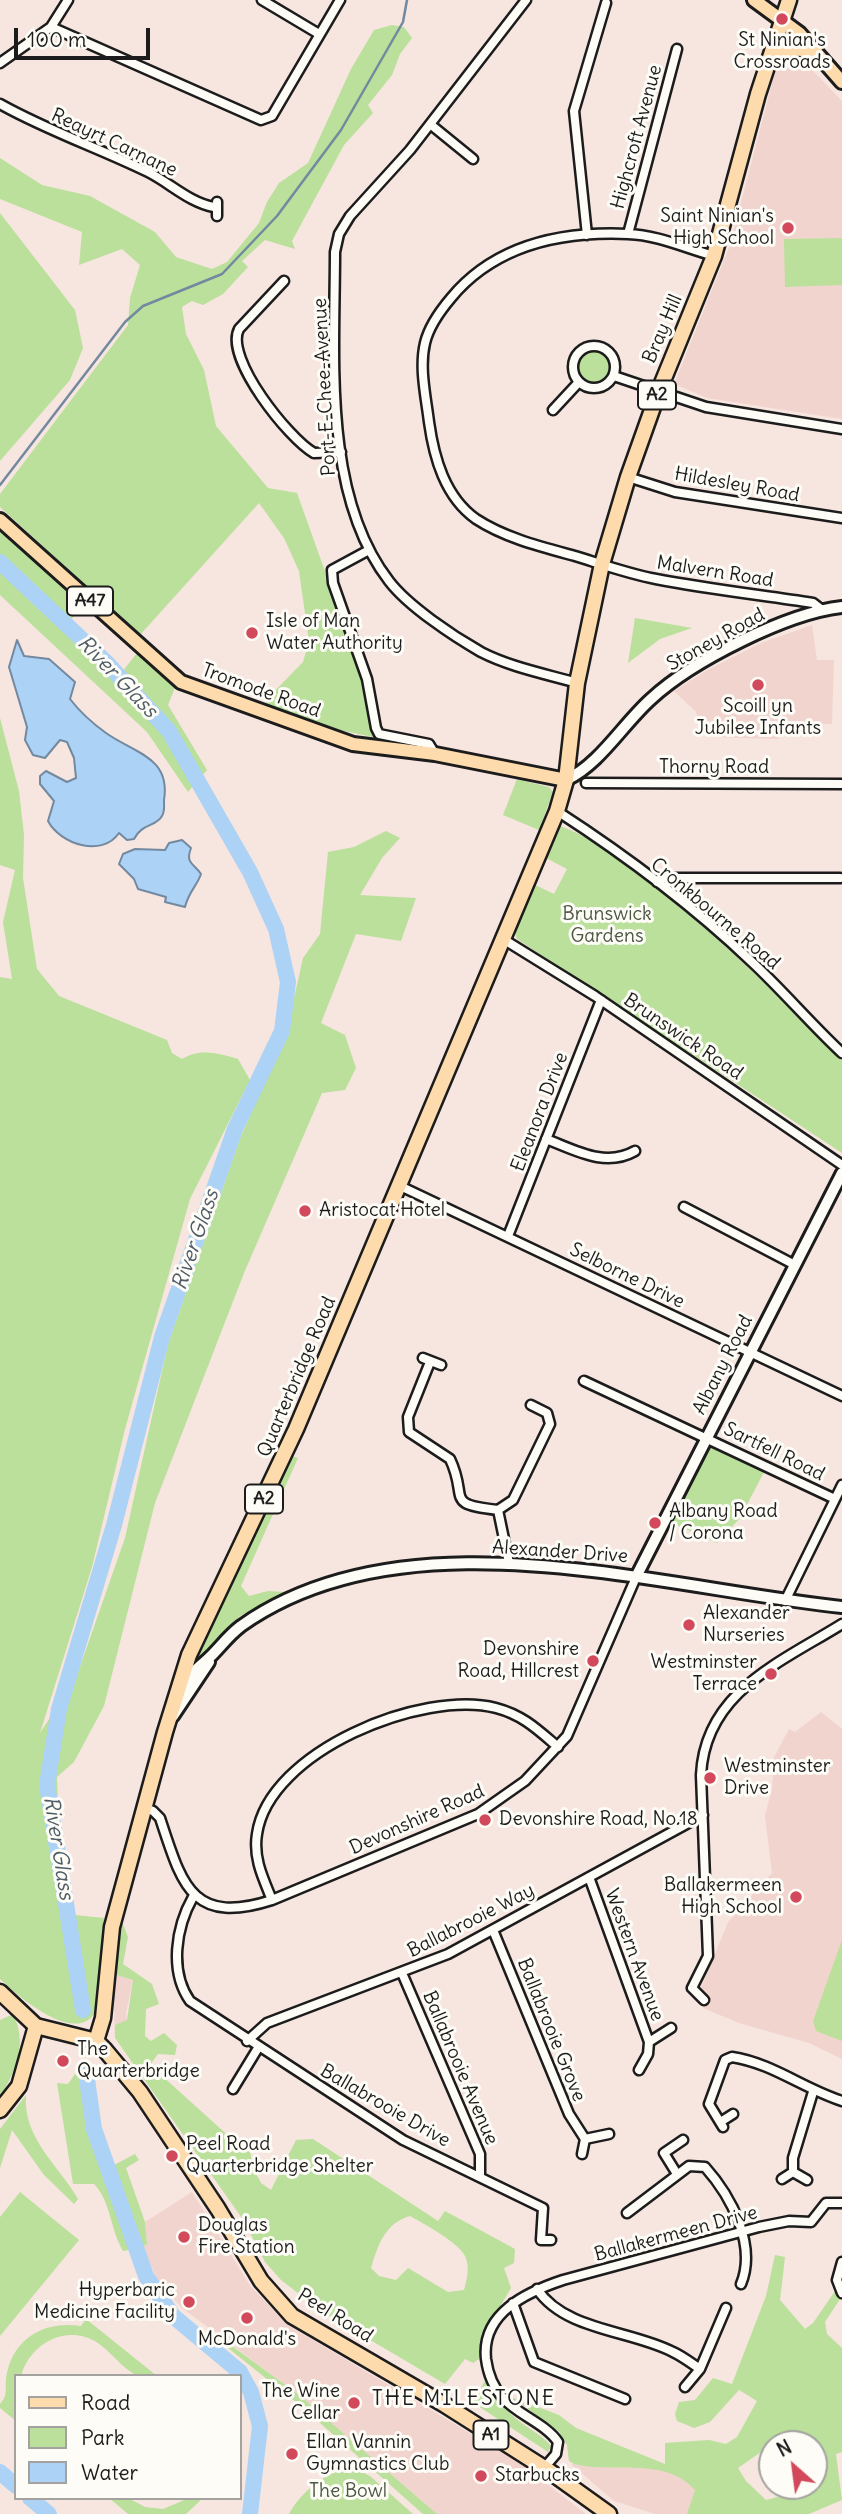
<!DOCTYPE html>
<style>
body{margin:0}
#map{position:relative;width:842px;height:2514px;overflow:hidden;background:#f7e5df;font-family:Delius,sans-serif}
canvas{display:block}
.legend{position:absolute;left:14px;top:2374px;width:228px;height:126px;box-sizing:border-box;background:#fdfcf7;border:2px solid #a3a29f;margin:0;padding:9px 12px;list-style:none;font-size:21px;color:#1c1c1c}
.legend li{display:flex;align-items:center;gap:14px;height:35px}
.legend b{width:35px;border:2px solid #a3a29f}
.north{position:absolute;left:758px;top:2430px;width:70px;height:70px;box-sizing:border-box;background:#fdfcf7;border:2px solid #a3a29f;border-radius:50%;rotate:332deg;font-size:19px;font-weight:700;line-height:28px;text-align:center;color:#1c1c1c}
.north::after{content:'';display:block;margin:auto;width:24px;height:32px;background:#d1495b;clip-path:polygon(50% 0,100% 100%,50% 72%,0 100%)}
.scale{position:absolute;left:14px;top:28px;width:136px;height:32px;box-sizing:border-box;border:4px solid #1c1c1c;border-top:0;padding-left:9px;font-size:21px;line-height:24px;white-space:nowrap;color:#1c1c1c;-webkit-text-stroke:5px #fdfcf7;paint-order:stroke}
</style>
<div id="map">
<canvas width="842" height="2514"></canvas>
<ul class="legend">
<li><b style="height:9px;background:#fedbac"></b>Road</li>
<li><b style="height:19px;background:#bae09b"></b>Park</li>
<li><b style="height:19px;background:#acd2f6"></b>Water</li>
</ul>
<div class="north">N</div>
<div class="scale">100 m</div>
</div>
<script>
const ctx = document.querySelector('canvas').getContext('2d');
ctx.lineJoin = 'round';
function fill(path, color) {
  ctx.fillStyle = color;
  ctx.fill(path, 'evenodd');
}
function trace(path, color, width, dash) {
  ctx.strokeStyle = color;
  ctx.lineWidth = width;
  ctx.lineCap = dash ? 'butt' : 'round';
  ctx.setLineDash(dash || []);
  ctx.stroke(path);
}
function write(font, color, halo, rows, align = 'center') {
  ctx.font = font + ' Delius,sans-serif';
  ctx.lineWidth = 6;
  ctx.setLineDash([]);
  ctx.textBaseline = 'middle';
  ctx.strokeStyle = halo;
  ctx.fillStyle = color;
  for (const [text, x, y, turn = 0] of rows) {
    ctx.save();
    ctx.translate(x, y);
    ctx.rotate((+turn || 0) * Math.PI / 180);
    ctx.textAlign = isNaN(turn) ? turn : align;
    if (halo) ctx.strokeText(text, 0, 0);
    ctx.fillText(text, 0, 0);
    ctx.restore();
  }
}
const built = new Path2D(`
 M798,55L842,101V419L707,398L674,384L730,245L776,68L787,56Z
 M812,625L817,660H834L832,724L792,725V731L778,732V739L711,737L699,723L696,712L674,691L709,669L761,643Z
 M821,1712L842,1729V2059L809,2043L739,2023L703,2008L707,1997L701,1988L728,1922L772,1873L765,1816L772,1789L774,1757L789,1729L795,1732Z
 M113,1974L133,1980L126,2013L128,2033L115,2038Z
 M192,2192L251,2287L291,2327L517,2461L586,2514H437L298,2394L182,2308L159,2283L142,2247L147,2244L145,2222Z
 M571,2464L657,2466L699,2486L689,2514H655L614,2501Z`);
const green = new Path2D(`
 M392,25L404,27L412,38L400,54L392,75L368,105L373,113L344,145L292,241L295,249L265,240L242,261L248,267L223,294L203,305L192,301L182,307L186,334L204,370L216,426L268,488L297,493L362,675L373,737L315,725L267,707L266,700L303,662L309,641L299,571L284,538L259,503L140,635L0,507V494L128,325L130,298L140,265L122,249L79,265L82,232L0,199V158L42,185L90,196L155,232L176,257L212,269L227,262L259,223L267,202L279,183L308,163L351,69L374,30Z
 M0,213L75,310L83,348L70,380L0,461Z
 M842,238V285L785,287L784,239Z
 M577 368a17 17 0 1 1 34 0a17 17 0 1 1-34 0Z
 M0,528L83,606L69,622L122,672L137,653L176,685L168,705L207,770L188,792L147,732L0,595Z
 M635,618L692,628L660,639L628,663Z
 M0,718L19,791L24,835L23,878L37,969L59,996L167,1040L172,1053L182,1059C201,1048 218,1053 238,1059L250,1080L190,1199L125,1429L92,1567L40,1733L76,1678L125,1538L168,1344L241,1136L286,1034L303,958L320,934L328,852L354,847L386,831L400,838L382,858L360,895L416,898L401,941L356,934L321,1023L345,1035L356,1068L345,1090L322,1093L244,1273L155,1503L104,1706L74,1762L57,1777L61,1896L75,1915L104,1918L96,2011C76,2047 18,1996 0,1979V977L12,979L3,922L15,870L0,865Z
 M517,779L549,787L553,792L539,830L503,815Z
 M560,826C588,835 613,856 637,874C712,929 777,994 842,1061V1153L517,939L513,927L533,884L554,894L567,869L546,858Z
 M709,1445L764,1472L740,1518L717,1543L672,1523Z
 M289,1455L298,1458L241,1586L249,1596L268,1591L285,1592L240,1616L200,1659L196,1657Z
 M121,1919L128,1937L123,1964L152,1984L159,2004L146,2009L145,2036L151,2041L164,2033L177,2045L175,2055L158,2054L150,2065L233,2140L243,2138L250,2150L253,2168L261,2183L271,2190L296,2140L313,2139L438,2221L445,2211L515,2249L514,2263L504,2268L511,2288L481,2339L479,2359L473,2363L465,2359L445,2384L321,2311L281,2280L265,2262L244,2221L115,2038V2025L127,2020L133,1980L113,1974ZM410,2216C423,2223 459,2243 465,2256C470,2266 467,2279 464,2290L448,2292L408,2268L396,2280L379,2276L371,2268C378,2245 385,2223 410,2216Z
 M842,1940V2041L816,2031L813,2021Z
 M13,2014C28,2044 16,2070 0,2097V2020Z
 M75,2074L83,2080L90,2132L129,2250L123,2251C110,2230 111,2201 94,2184H73L57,2083L68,2084Z
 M26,2095C23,2139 58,2164 78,2199L74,2204L44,2175L12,2130L0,2168V2129Z
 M135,2154L139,2160L126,2168L145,2222L147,2244L142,2247L114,2165Z
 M20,2192L79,2240L0,2336V2217Z
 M775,2255L785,2257L780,2300L805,2329L813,2323L842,2281V2296L825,2322L827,2334L842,2348V2452L836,2454L842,2500L809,2514H687L695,2490C665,2456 614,2474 574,2464L569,2461L567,2445L559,2432L512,2397L559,2415L576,2428L665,2464V2443L709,2440L726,2444L737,2437L757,2401L739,2390L710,2422L694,2428L677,2421L675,2414L679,2402L695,2400L713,2378L732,2384L766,2296ZM795,2438L799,2444H814V2486C797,2486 783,2497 766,2500L746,2481L738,2468L778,2440Z
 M86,2319L157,2376C151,2376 141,2377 136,2375C122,2368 111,2352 98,2343C67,2323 30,2343 21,2376H16V2421L0,2408V2404C8,2395 5,2391 6,2379C11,2340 43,2320 81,2326Z
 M210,2330L298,2394L437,2514H423L302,2407L208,2332Z
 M485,2381C494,2398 508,2413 523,2424C533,2431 544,2437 551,2446L548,2452L472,2402Z
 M352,2467L370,2476L413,2514H289C302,2490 327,2472 352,2467Z
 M109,2498H128L145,2507L163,2509L189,2498H203L186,2514H128Z`);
const water = new Path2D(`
 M17,640L24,656L49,659L75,682L70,699C80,712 92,723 106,733C134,753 171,757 164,800C164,805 165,812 162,816C156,827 142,823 134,839L127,840L119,833C102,858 60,844 48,821L54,801L40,784V776L46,771L67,782L76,778L74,758L67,742L60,740L45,758L33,755L25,740L27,727L9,667Z
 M182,840L191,848C185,864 194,863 201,874C197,886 189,891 185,907L165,902L166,897L138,889L134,879L119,864L123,854L135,849L165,850L169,843Z`);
const stream = new Path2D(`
 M0,485L125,322L143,306L222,274L277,216L341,130L403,22L407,0`);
const river = new Path2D(`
 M0,562L106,662L169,731L250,872L276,929L288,982L282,1031L235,1129L162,1337L114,1525L59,1709L47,1785L83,2010
 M86,2072L94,2129L146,2276L173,2316L240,2372L251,2392L260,2426L250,2514
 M0,2472L16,2486
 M30,2498L49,2514`);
const street = new Path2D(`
 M262,0L319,34
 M526,0L410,150L350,216L339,234L335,252C335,356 322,494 389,581C408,606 453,636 481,652C510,667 546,674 577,683
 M51,27L261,120L272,116L340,0
 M0,63L51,27L68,0
 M0,104C48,131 99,148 148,172C170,183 190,203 214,207
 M430,124L473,159
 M217,216V202
 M628,234L677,49
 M587,235L574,111L606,3
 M714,256C685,248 658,235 628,234C561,231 495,245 451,298C440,311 429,326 425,343C419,368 426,397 429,422C434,458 445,497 476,519C505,538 542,547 575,556C601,564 629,574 656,579C708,589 761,595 813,603L822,610
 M284,281L239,329C224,358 289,439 314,453L341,452
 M573 367a21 21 0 1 1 42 0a21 21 0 1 1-42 0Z
 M614,376L706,407L842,429
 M553,410L579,382
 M628,477L675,492L842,518
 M369,550L332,570L333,583L367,679L376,728L379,734L429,744L435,754
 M586,783L842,784
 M557,811C625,855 693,906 752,962C783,991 811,1024 842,1053
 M657,882L661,878H840
 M503,939L595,996L842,1165
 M546,1139C575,1150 605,1168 635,1151
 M398,1185L842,1396
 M684,1207L795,1265
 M508,1236L601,1000
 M423,1358L441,1365
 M430,1362L408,1417L409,1432L450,1459C469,1499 443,1504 498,1510L509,1563
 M584,1381L835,1499
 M498,1510L513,1500L550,1424L547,1413L531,1405
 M785,1601L842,1485
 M145,1808L153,1811L160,1818C182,1884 191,1926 272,1900L478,1814L525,1781L567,1736L637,1575
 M589,1877L649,2042L648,2054L639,2070
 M193,1897C176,1927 169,1971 190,2001L403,2140L543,2208L541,2240H551
 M272,1900C263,1878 253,1858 257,1834C269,1751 423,1689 496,1708C523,1715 538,1730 558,1747
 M493,1930L569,2114L585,2139
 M402,1973L480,2154V2177
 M704,2000L692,1988L708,1956L701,1775C705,1692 781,1662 842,1624
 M247,2041L267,2023L448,1954L703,1815
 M649,2042L671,2028
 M233,2089L258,2048
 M722,2121L733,2114
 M723,2127L709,2104L725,2060L732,2057C772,2063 804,2089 842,2101
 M582,2154L585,2139L609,2134
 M793,2172L807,2180
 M677,2174L664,2153L683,2140
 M782,2179L793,2172V2158L813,2092
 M627,2213L689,2166L705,2167C731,2196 757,2245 741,2284
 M842,2262L837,2280L842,2293
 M537,2289C565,2331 631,2330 673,2352C682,2356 691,2363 700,2369
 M513,2303L534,2362L625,2399
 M685,2387L700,2369L726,2308
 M544,2468L556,2454L558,2442C546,2424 518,2415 503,2398C493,2387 488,2374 486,2359C481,2313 527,2292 563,2280L759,2227L789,2221L811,2222L826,2203H842`);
const secondary = new Path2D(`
 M566,780C600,764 623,724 651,699C692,661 787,613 842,607
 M637,1575L842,1173
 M181,1686C189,1674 201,1666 211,1656C221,1646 229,1635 241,1626C406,1509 658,1588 842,1607
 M173,1716L209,1662`);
const primary = new Path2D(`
 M754,0L799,33L842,82
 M767,65C781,48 797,47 817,53
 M0,520L181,682L353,744L435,754L566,780`);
const highway = new Path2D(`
 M0,1992L36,2026L96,2041L105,2050L140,2092L218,2209L261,2281L292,2316L445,2405L549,2471L609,2514
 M96,2041L103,2018L112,1927L165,1732L189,1655L296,1429L557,811L566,780L577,683L602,564L628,477L658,393L714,256L758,94L789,0
 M0,2110L19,2086L36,2026`);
const markers = [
 [782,19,7,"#d1495b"],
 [788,228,7,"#d1495b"],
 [252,633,7,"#d1495b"],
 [758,685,7,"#d1495b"],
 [305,1211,7,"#d1495b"],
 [655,1523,7,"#d1495b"],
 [689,1625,7,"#d1495b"],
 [593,1661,7,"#d1495b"],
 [771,1674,7,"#d1495b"],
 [710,1778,7,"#d1495b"],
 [485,1820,7,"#d1495b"],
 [796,1897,7,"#d1495b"],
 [63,2061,7,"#d1495b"],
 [172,2156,7,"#d1495b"],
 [184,2237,7,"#d1495b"],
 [189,2302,7,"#d1495b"],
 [247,2318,7,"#d1495b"],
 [354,2403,7,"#d1495b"],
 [292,2454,7,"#d1495b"],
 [481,2476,7,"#d1495b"]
];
const shields = [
 [657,395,38],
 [90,601,46],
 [264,1499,38],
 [491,2435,35]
];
const shieldNames = [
 ["A2",657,395],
 ["A47",90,601],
 ["A2",264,1499],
 ["A1",491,2435]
];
const poiNames = [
 ["St Ninian's",782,41,"center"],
 ["Crossroads",782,63,"center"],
 ["Saint Ninian's",774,217,"right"],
 ["High School",774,239,"right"],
 ["Isle of Man",266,622],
 ["Water Authority",266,644],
 ["Scoill yn",758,707,"center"],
 ["Jubilee Infants",758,729,"center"],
 ["Aristocat Hotel",319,1211],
 ["Albany Road",669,1512],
 ["/ Corona",669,1534],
 ["Alexander",703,1614],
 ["Nurseries",703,1636],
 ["Devonshire",579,1650,"right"],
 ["Road, Hillcrest",579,1672,"right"],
 ["Westminster",757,1663,"right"],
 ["Terrace",757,1685,"right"],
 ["Westminster",724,1767],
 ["Drive",724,1789],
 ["Devonshire Road, No.18",499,1820],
 ["Ballakermeen",782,1886,"right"],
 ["High School",782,1908,"right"],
 ["The",77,2050],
 ["Quarterbridge",77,2072],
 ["Peel Road",186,2145],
 ["Quarterbridge Shelter",186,2167],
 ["Douglas",198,2226],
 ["Fire Station",198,2248],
 ["Hyperbaric",175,2291,"right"],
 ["Medicine Facility",175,2313,"right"],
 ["McDonald's",247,2340,"center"],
 ["The Wine",340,2392,"right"],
 ["Cellar",340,2414,"right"],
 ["Ellan Vannin",306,2443],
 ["Gymnastics Club",306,2465],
 ["Starbucks",495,2476]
];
const streetNames = [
 ["Highcroft Avenue",637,137,-75],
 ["Reayrt Carnane",114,143,25],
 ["Bray Hill",663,329,-67],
 ["Port-E-Chee-Avenue",325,387,-93],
 ["Hildesley Road",737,485,10],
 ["Malvern Road",715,572,9],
 ["Stoney Road",716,640,-29],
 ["Tromode Road",261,691,20],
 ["Thorny Road",714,768],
 ["Cronkbourne Road",715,914,40],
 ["Brunswick Road",683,1037,34],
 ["Eleanora Drive",540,1112,-69],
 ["Selborne Drive",627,1276,26],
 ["Albany Road",723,1365,-63],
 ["Quarterbridge Road",297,1377,-67],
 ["Sartfell Road",774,1452,26],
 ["Alexander Drive",560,1552,4],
 ["Devonshire Road",417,1820,-24],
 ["Ballabrooie Way",471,1921,-27],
 ["Western Avenue",634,1955,70],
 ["Ballabrooie Grove",551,2030,68],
 ["Ballabrooie Avenue",460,2068,67],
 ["Ballabrooie Drive",385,2106,30],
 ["Ballakermeen Drive",676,2234,-15],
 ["Peel Road",335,2316,32]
];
const parkNames = [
 ["Brunswick",607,915],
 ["Gardens",607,937],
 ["The Bowl",348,2492]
];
const waterNames = [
 ["River Glass",117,677,46],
 ["River Glass",196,1240,-71],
 ["River Glass",58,1848,81]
];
const neighbourhoodNames = [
 ["THE MILESTONE",464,2399]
];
fill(built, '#f2d4ce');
fill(green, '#bae09b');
fill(water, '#acd2f6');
trace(water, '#72899f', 2);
trace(stream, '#72899f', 2.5);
trace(river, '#acd2f6', 16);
trace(street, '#1c1c1c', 13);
trace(secondary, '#1c1c1c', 16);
trace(primary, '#1c1c1c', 18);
trace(highway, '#1c1c1c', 19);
trace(street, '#fdfcf7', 8);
trace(secondary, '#fdfcf7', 10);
trace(primary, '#fedbac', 12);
trace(highway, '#fedbac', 14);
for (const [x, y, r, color] of markers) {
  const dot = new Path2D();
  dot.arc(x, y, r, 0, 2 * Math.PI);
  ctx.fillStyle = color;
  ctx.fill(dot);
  trace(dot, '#fdfcf7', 2.5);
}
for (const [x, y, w] of shields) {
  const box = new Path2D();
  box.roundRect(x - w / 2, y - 14.5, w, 29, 5);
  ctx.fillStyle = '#fdfcf7';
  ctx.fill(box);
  trace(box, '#1c1c1c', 2);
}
write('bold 18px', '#1c1c1c', null, shieldNames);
write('19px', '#1c1c1c', '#fdfcf7', poiNames, 'left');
write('19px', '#1c1c1c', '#fdfcf7', streetNames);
write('19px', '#4b5742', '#fdfcf7', parkNames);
write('italic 21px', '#4e5c68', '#fdfcf7', waterNames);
ctx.letterSpacing = '2px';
write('21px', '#1c1c1c', '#fdfcf7', neighbourhoodNames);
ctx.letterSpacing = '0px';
</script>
